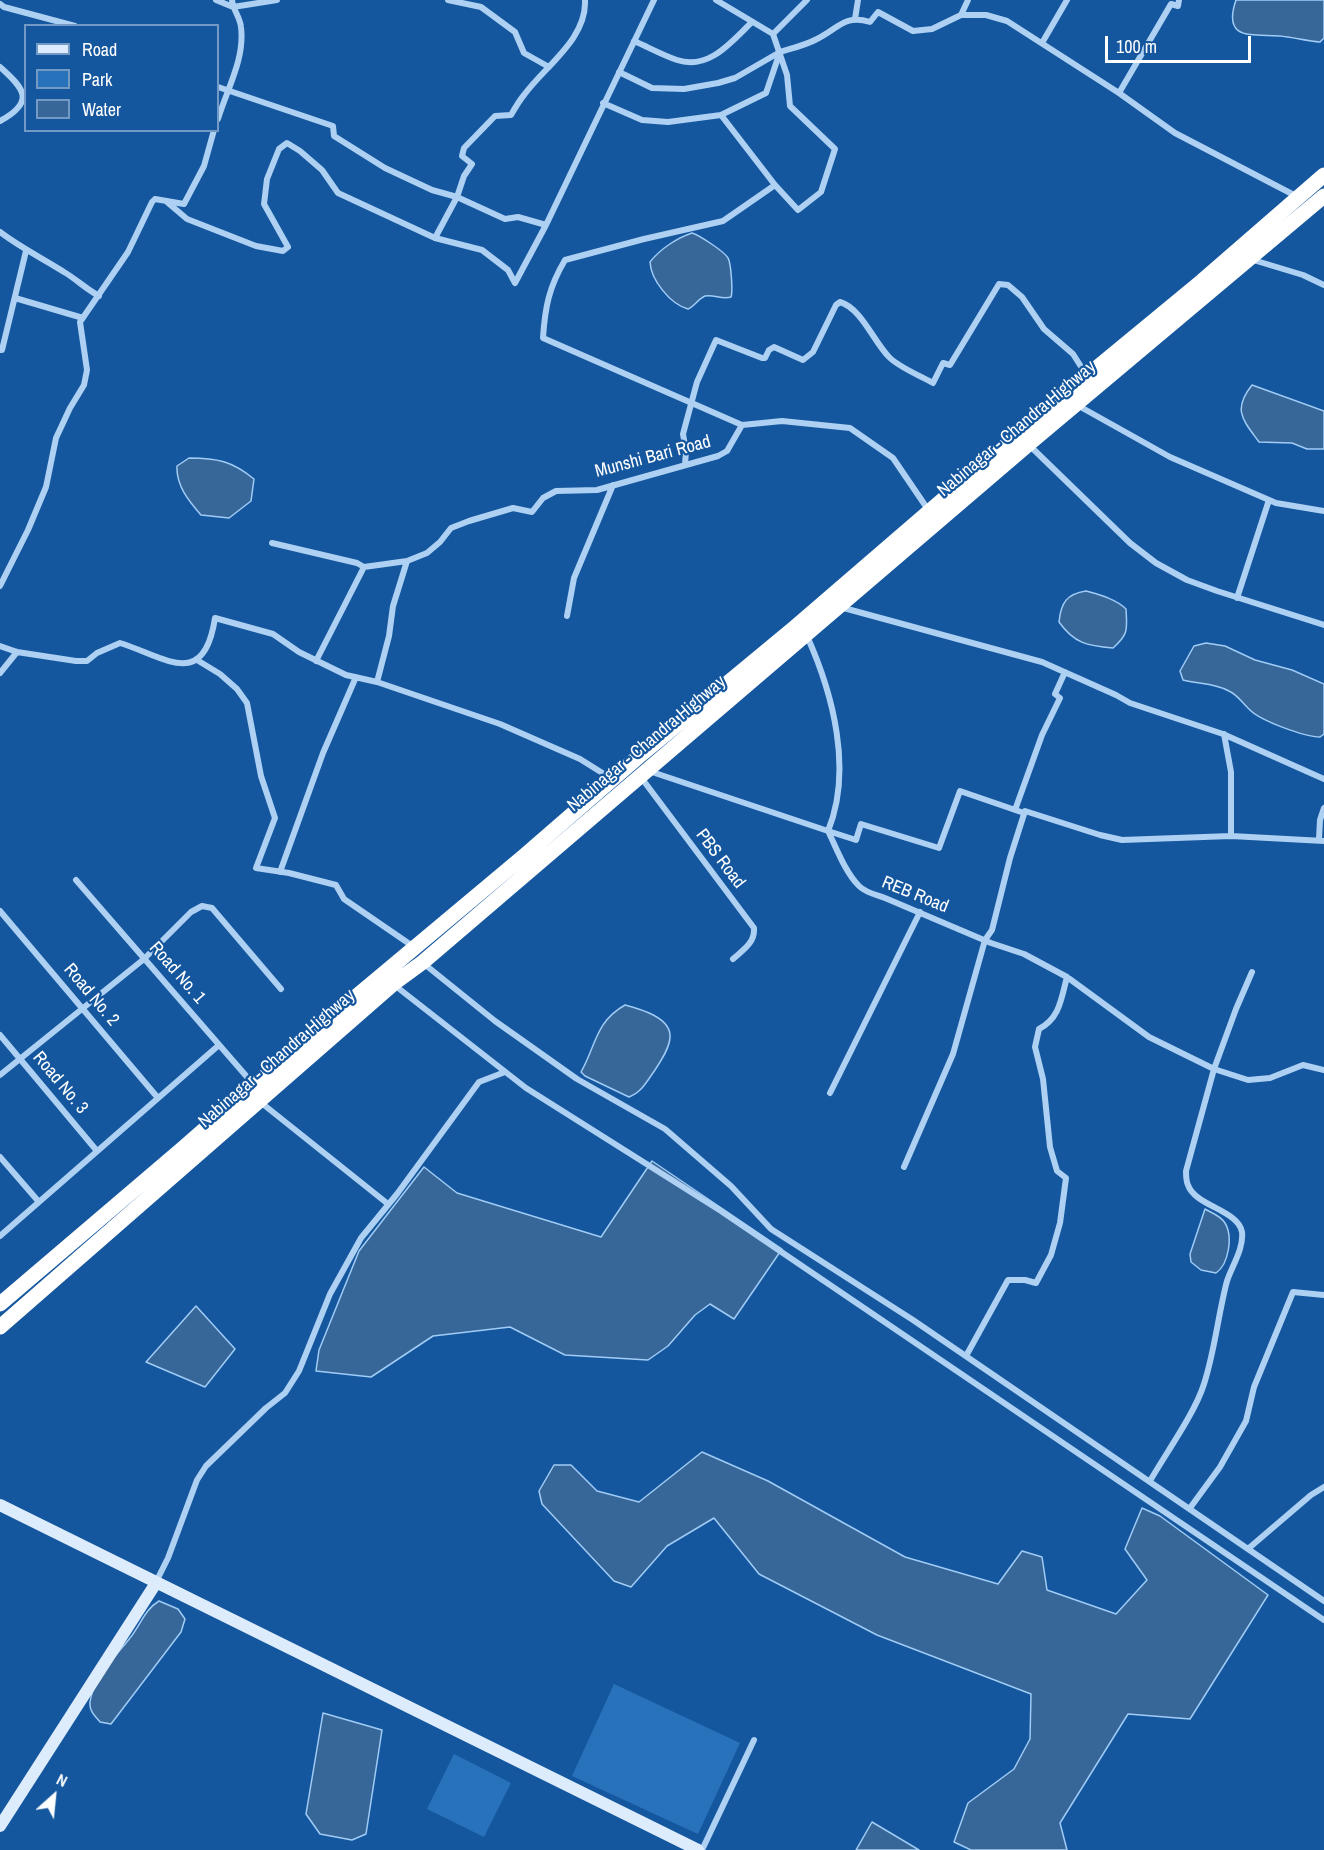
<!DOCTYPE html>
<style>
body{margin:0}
#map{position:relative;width:1324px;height:1850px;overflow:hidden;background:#15579e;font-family:"Archivo Narrow",sans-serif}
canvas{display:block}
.legend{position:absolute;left:24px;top:24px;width:195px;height:108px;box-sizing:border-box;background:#15579e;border:2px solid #739ac5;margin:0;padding:8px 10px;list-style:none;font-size:18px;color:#fff}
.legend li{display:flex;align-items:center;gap:12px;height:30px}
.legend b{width:30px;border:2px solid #739ac5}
.north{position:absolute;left:24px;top:1766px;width:60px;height:60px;-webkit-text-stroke:4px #15579e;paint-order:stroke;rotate:27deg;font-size:16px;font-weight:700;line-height:24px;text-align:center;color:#fff}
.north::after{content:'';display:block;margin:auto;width:21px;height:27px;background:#fff;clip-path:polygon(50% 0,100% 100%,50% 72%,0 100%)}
.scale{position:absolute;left:1105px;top:36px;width:146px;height:27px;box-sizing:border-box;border:3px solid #fff;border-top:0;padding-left:8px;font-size:18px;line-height:21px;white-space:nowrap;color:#fff;-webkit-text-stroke:4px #15579e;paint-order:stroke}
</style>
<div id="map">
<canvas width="1324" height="1850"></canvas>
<ul class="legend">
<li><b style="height:8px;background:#ddecfd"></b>Road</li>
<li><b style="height:16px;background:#2872bc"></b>Park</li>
<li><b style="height:16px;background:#376699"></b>Water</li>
</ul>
<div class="north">N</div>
<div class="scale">100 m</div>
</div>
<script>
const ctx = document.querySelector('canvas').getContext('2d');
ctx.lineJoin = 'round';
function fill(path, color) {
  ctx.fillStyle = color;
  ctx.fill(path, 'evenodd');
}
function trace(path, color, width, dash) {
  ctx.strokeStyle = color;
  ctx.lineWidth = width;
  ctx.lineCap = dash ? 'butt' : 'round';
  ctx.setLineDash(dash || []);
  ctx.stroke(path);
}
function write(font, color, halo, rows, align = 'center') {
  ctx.font = font + ' "Archivo Narrow",sans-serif';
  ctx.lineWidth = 4.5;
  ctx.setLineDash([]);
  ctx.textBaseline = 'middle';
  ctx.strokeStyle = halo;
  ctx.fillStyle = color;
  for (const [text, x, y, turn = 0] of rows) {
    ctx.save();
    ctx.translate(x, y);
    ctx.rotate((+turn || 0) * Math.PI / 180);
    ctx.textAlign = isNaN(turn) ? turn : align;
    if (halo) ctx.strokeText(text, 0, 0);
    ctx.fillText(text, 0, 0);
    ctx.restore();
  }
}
const green = new Path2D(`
 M614,1684L740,1743L698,1834L572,1776Z
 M454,1754L511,1783L484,1837L427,1809Z`);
const water = new Path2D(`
 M1236,0H1324V38L1320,42C1306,41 1293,37 1279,36C1252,34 1222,41 1236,0Z
 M692,233C699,235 725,252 728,258C731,263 733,291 731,297C722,300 714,294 705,296C698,299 695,306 688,309C670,304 651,280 650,262C660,249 677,238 692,233Z
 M1252,385L1324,411V449H1307L1292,443L1259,442C1243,420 1232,410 1252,385Z
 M189,458C217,458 232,461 254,479L251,501L229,518L201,515C189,501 176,486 177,466Z
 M1086,591C1100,595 1116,599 1126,609C1127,629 1129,634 1113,648C1087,646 1074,643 1059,622C1061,602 1067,594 1086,591Z
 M1206,643L1225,646L1255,660L1292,670L1324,684V734L1320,737C1305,737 1261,721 1250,710C1243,704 1238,695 1229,691C1215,683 1198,684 1183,680L1180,671L1194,646Z
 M625,1005C640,1009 669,1017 670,1035C671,1046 661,1061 655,1070C647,1081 642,1092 629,1097L585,1076L581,1072C596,1046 595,1022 625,1005Z
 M652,1161L782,1249L734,1319L710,1304L695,1315L668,1346L648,1360L565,1355L510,1327L433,1336L371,1377L316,1371L319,1350L359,1251L424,1167L457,1193L601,1237Z
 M1205,1209C1212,1213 1221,1216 1225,1223C1233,1236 1229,1264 1216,1273L1201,1270L1191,1262L1190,1254Z
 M196,1306L235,1349L205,1387L146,1362Z
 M702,1452L768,1481L905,1557L998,1584L1022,1551L1042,1557L1047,1590L1116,1614L1147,1580L1125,1549L1142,1508L1160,1516L1268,1595L1190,1719L1128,1714L1060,1823L1067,1850H971L954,1842L968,1803L1014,1769L1030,1739L1031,1694L877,1635L759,1574L714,1518L667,1546L631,1587L614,1581L542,1504L539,1491L554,1465H571L597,1491L639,1502Z
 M159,1601L178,1609L185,1619L181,1632L111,1724L100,1722C95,1716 89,1711 90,1702C93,1678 116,1656 130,1638C140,1626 145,1609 159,1601Z
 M323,1713L382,1730L366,1834L352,1840L320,1834L306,1814Z
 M872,1822L919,1850H856Z`);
const street = new Path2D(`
 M216,0L233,7L277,0
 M448,0L481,7L515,32L524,53L549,67
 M716,0L773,34
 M0,4L4,7L75,26
 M961,15L968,0
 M855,19L858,0
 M634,41C648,47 662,55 677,60C709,71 732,41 752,22
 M1042,43L1067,0
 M0,67C25,89 35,102 0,121
 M619,72L652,88L684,89L718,83L735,78L780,52
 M218,87L333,126L334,136L385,168L432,190L457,197L505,219L518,217L546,225
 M1119,93L1171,4L1178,6L1179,0
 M603,103L642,120L668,122L721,115
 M218,119C227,89 245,59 241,27C240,17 233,10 232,0
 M775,185L721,115L766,93L780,52C793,48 806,45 817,39C838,29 844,14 870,22L878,12L913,31L932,29L961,15H986L1007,21L1119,93L1175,133L1296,196
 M167,202L187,219L256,246L283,251L288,247L264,204L267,179L279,149L287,143L300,151L322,170L338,193L435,238L482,250L508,270L515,283L546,225L654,0
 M0,232C21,248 42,258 64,272C76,279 86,289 99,296
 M435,238L457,197L464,176L472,164L462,156L464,148L495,116L511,115C515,108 519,101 524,95C545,66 587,39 585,0
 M1250,259L1303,275L1324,285
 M15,298L83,318
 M0,350H2L26,251
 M1077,405L1170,457L1276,503L1324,511
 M742,425L543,338C545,307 549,287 565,260L644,239L723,221L775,185L798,210L821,192L835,149L790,106L787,75L773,34L807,0
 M1029,445L1130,543L1156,563L1187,580L1217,591L1324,625
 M685,465L686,451L683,434L697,382L716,340L762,358H765L769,350L774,347L803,360L813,352L836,305L840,302C861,308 874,342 889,357C900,368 919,375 933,383L943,363L950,365L999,284L1008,285L1022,297L1044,329L1073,354L1087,376
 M272,543L357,563L364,567L407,561
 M0,586L28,530L46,487L56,438L70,408L84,385L87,370L80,322L128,252L152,202L155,199L184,204L204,166L214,130
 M1237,598L1269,500
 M840,607L1042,662L1116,695L1130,703L1223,734L1324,779
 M567,616L574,578L613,485
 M807,636C833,694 853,770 828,831L856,840L861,824L939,848L960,791L1024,813
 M0,646L17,652L76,661H87L97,653L120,643C165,657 204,691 215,618L273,634L299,652L346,675L377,682L500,724L580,759L612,779
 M197,660L220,674L237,689L247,703L261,776L275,818L256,868L289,873L336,885L344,899L414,947
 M316,661L364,567
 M0,673L17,652
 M377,682L389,636L393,606L407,561L427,553L440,542L451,528L469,521L513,508L532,512L543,498L556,491L597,490L718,456L727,451L742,425L782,421L850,428L893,458L929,511
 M1224,734L1231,772V836
 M649,771L828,831C837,849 845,872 859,886C866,893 877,895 885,898L991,943L1024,954L1067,977L1149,1037L1214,1069L1248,1080L1270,1078L1303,1065L1324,1070
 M640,776L754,928C755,943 743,950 733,959
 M1015,810L1042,735L1060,698L1055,694L1065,672
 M1319,839L1320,820L1324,808
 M280,872L323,753L356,677
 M76,880L254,1085
 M0,911L158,1098
 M423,963L495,1021L577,1079L665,1129L731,1186L771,1229L913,1320L1324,1601
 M393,984L526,1088L721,1211L1324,1620
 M0,1035L97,1151
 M0,1075L144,959L191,912L202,906L212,908L281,989
 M830,1093L920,912
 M259,1101L388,1204
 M0,1157L39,1202
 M904,1167L953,1054L985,940L992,930L1010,858L1025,811L1100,835L1122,840L1231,836L1324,841
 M0,1236L219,1045
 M966,1356L1008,1280H1025L1036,1283L1051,1255L1060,1223L1066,1178L1057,1171L1050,1147L1043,1079L1035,1047L1039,1029C1060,1018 1061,999 1067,977
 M1150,1481C1166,1453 1195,1413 1204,1384C1215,1350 1218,1315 1227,1281C1232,1266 1244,1248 1242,1232C1238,1210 1195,1206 1188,1185C1186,1181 1186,1175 1186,1171L1214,1069L1236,1009L1252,972
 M1190,1508L1220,1467L1246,1421L1254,1387L1293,1292L1324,1295
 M1249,1548L1311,1495L1324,1487
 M156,1582L168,1558L197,1480L206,1466L266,1408L285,1393L299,1371L330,1294L361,1238L397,1194L479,1082L505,1072
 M702,1850L754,1740`);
const secondary = new Path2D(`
 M0,1505L698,1850
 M0,1826L156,1583`);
const highway = new Path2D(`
 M0,1304L182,1149L358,995L524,856L637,758L794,628L1076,385L1202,281L1324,175
 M0,1327L393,984L423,962L1031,442L1324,196`);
const streetNames = [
 ["Nabinagar - Chandra Highway",1017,429,-40],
 ["Munshi Bari Road",653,457,-15],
 ["Nabinagar - Chandra Highway",647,744,-40],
 ["PBS Road",720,859,53],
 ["REB Road",915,895,22],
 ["Road No. 1",177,973,49],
 ["Road No. 2",91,995,50],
 ["Nabinagar - Chandra Highway",277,1059,-41],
 ["Road No. 3",60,1083,50]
];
fill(green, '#2872bc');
fill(water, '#376699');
trace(water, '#a0ccf6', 1.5);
trace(street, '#add0f3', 6);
trace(secondary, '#ddecfd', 12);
trace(highway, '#fff', 15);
write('18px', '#fff', '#15579e', streetNames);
</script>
